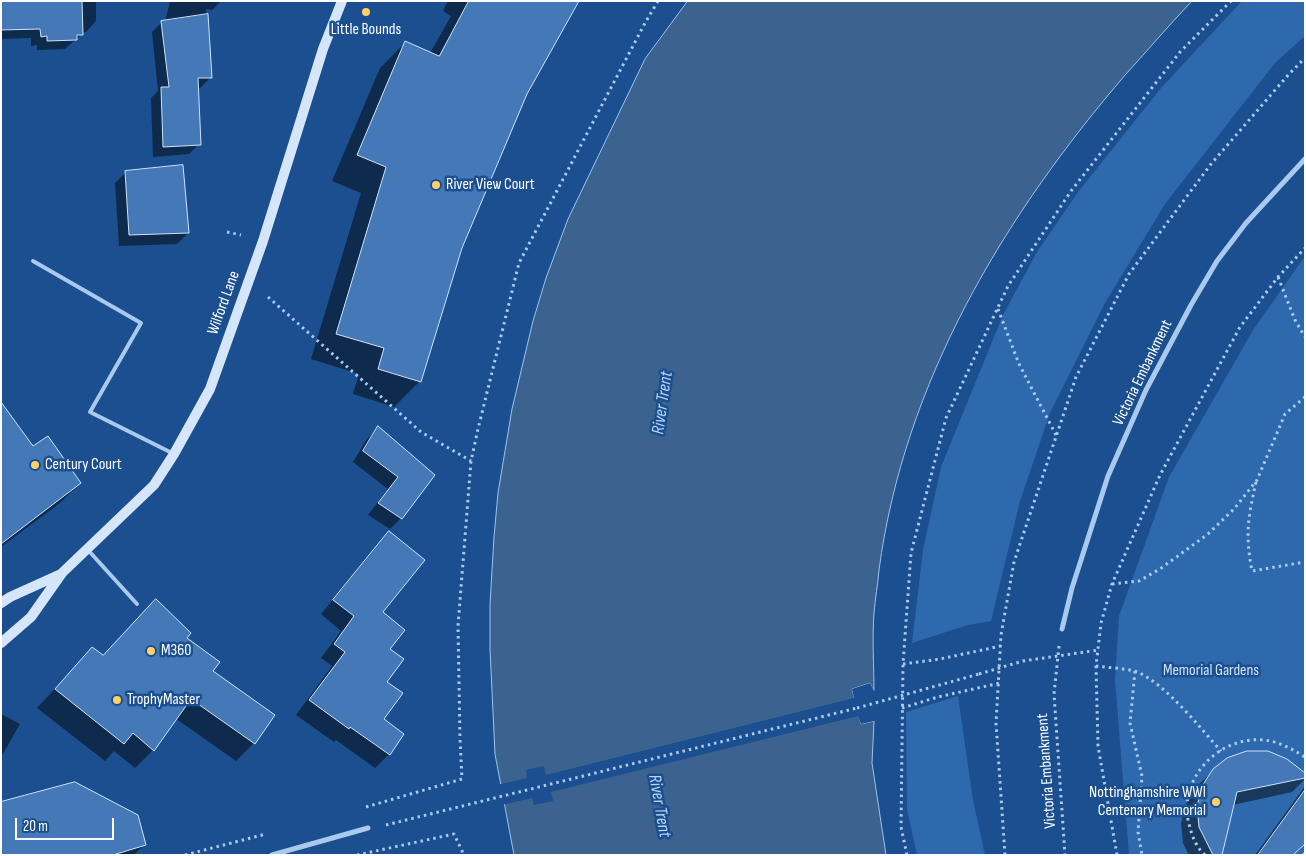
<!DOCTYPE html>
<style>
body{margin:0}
#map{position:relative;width:1306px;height:856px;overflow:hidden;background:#1b4f8f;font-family:"Sofia Sans Condensed",sans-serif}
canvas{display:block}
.frame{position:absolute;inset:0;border:2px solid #fff;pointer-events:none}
.scale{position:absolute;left:15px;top:818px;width:99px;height:22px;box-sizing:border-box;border:2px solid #fff;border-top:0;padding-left:6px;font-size:15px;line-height:18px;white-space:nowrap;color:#fff;-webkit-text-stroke:4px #1b4f8f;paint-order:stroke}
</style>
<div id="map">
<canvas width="1306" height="856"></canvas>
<div class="frame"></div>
<div class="scale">20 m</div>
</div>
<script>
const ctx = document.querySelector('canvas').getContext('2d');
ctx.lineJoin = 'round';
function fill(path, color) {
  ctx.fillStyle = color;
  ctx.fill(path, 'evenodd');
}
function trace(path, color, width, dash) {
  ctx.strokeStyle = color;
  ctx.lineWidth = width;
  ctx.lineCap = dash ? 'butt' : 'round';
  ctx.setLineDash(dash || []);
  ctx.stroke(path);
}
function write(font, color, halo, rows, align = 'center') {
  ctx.font = font + ' "Sofia Sans Condensed",sans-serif';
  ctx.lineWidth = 5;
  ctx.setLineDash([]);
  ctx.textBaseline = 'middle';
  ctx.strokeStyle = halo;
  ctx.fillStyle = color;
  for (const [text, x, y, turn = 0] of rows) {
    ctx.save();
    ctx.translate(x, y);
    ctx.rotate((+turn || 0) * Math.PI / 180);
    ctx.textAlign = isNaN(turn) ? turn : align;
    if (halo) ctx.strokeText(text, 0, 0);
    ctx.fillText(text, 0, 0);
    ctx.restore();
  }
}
const green = new Path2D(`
 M1242,1H1305V36L1275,63L1165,204L1105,303L1050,413L1020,501L991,621L968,625L912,643L923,550L941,467L1003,315L1037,252L1078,192L1161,88Z
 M1305,256V855H1129L1115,680L1119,616L1169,477L1253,330Z
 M958,696L973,800L985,855H917L907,809L906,712Z`);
const water = new Path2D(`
 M688,1H1192C1169,25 1148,50 1126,74C1004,216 904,382 879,570C878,584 875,599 874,613C872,639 874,666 874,692L870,683L852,689L861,724L874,721L872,763L886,855H514L495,754L490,649V604L494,537L498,493L512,409L533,321L546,278L568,219L645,59Z`);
const pier = new Path2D(`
 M870,683L874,691L877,690L875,694L872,693L869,686L855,690L862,721L874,718V721L861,724L858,716L551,792L553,801L534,805L532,798L502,805L497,785L527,778L526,770L544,766L546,775L854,698L852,689Z`);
const shadow = new Path2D(`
 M1,1H96V21L86,32H81L82,34L65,49L37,50V45L31,46V38L1,39Z
 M170,1H221L212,10L206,9L210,78L200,88H197L199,144L189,154L153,157L151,98L158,91L152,32L162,22H165Z
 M448,1H577L526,94L461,247L420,381L394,407L353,394L359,374L311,359L361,193L332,181L380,68L406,42L430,53L451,16L443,11Z
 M126,172L188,233L177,244L119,246L115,183Z
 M1,404L33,448L80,483L60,503L1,547Z
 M378,428L434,475L401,518L390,529L368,515L388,489L353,462L367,439Z
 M390,533L381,612L388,649L382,719L389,754L375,768L336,740L334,742L296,715L332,666L321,658L341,631L321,614L376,547Z
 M185,638L211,671L254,743L236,761L175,718L153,750L135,768L114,751L105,761L37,708L92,649L102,656Z
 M1,714L20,724L1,757Z
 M1214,770L1305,775V779L1292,792L1233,805L1221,855H1189L1183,843L1181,823L1186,804L1197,786Z
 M1305,786V840L1292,855H1255Z
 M145,844L134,855H1Z`);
const building = new Path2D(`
 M1,1H82L83,35H77V40L47,41V36L41,37L40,29L1,30Z
 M469,1H579L527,94L462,248L421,382L378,369L384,348L336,334L386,167L357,155L405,41L439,56Z
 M208,14L212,78H198L201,145L163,147L161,87H169L161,21Z
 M183,165L189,233L129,235L125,171Z
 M1,402L33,446L48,436L81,483L1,544Z
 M378,426L435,475L402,519L378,503L398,477L363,451Z
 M389,531L425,560L383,612L405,630L390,649L404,659L387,682L403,693L384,719L404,734L390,755L350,727L349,729L309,700L345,652L334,644L354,616L333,600Z
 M156,599L191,633L187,638L220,662L213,671L275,715L255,744L191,699L154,751L133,733L124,744L55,689L92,647L103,655Z
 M1247,751H1268L1287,759L1305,773V778L1237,792L1222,855H1213L1199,827L1197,806L1202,786L1213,769L1227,758Z
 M75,782L138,815L146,845L113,855H1V802Z
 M1305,790V844L1293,855H1258Z`);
const path = new Path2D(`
 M227,232L241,235
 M1278,277L1295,320L1305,337
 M268,297L421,432L471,461
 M998,309L1019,364L1056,435
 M1256,482C1248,518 1245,534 1252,571L1305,562
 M1112,584L1139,581L1160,569L1208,534L1234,509L1257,480L1285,414L1305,397
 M1059,646L1054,694L1065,855
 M903,664L940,659L1001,646
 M1096,666C1109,668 1125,668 1137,672C1165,683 1201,729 1221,751
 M1135,671L1130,723L1142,776L1138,832L1142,855
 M979,674L1023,661L1099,650
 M902,708L938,697L1000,683
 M366,807L462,779L460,739L458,626L471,461L478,429L519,263L645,23L658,1
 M386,825L857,708
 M185,855L266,834
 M357,855L454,834L464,855
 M907,855L901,827L903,664L911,553L946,418L1008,286L1071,191L1180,52L1231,1
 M1005,855L996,723L1001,635L1014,562L1076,377L1129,274L1211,164L1289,74L1305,58
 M1117,855L1098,746L1096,666L1101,623L1112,584L1160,475L1240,327L1278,277L1305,248
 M1205,855C1196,847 1192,836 1189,824C1177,780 1218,736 1263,740C1278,741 1292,749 1305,757
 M1303,855L1305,853`);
const lane = new Path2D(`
 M33,261L141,323L90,412L174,454
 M88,550L137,604`);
const street = new Path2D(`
 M1062,629L1072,588L1108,476L1146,390L1191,305L1217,261L1246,223L1305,159
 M272,855L368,828`);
const secondary = new Path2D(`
 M1,603L10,597L61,574
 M1,643L31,617L62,573L154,485L174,454L210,389L263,241L323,49L342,1`);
const pathBridge = new Path2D(`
 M857,708L979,674`);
const markers = [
 [366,12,5,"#ffd166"],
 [436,185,5,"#ffd166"],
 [35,465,5,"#ffd166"],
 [151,651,5,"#ffd166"],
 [117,700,5,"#ffd166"],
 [1216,802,5,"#ffd166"]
];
const poiNames = [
 ["Little Bounds",366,30,"center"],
 ["River View Court",446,185],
 ["Century Court",45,465],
 ["M360",161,651],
 ["TrophyMaster",127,700],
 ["Nottinghamshire WWI",1206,793,"right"],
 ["Centenary Memorial",1206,811,"right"]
];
const streetNames = [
 ["Wilford Lane",224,303,-70],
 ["Victoria Embankment",1143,373,-64],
 ["Victoria Embankment",1047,771,-94]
];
const parkNames = [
 ["Memorial Gardens",1211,671]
];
const waterNames = [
 ["River Trent",663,403,-82],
 ["River Trent",659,806,80]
];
fill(green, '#2e69ad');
fill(water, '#3c6290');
trace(water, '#9cc4f0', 1);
fill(pier, '#1b4f8f');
fill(shadow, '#0007');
fill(building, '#4478b7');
trace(building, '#cfe3fa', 1);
trace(path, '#a9c9ee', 3, [2.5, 4]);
trace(lane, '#a9c9ee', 4);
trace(street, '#a9c9ee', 5);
trace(secondary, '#d6e6fa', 10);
trace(pathBridge, '#a9c9ee', 3, [2.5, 4]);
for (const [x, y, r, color] of markers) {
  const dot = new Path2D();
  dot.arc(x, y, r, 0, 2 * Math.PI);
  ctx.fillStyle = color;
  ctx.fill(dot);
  trace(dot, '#1b4f8f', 2);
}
write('16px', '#fff', '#1b4f8f', poiNames, 'left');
write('16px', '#fff', '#1b4f8f', streetNames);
write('16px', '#cfe3fa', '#1b4f8f', parkNames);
write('italic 18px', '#b5d3f5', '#1b4f8f', waterNames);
</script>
